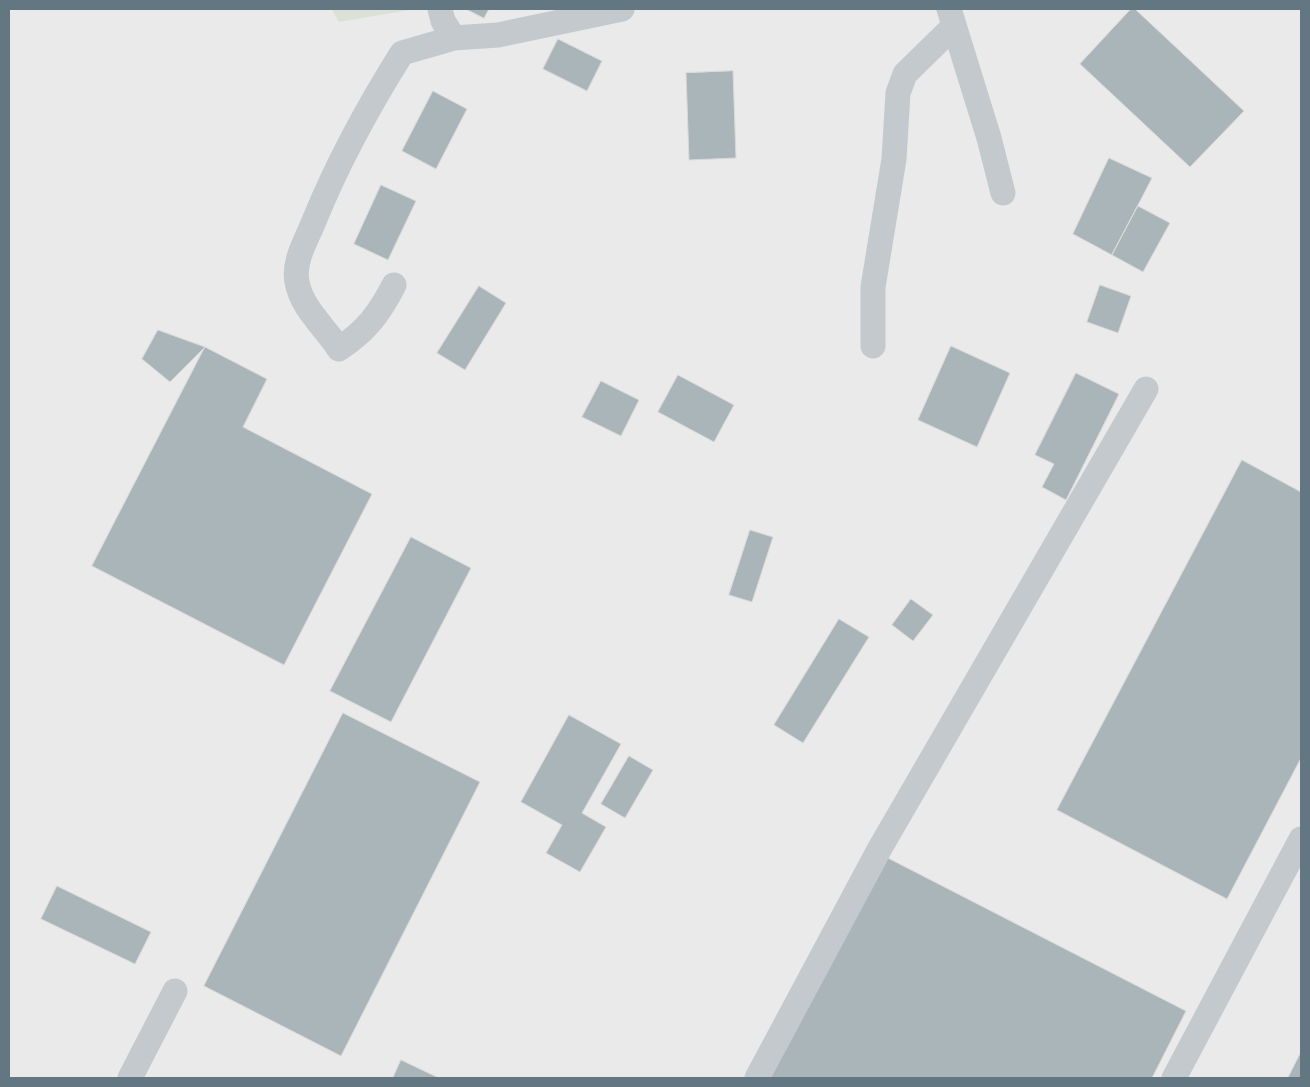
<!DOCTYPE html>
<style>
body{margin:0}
#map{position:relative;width:1310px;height:1087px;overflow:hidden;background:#f9f8f6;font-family:Roboto,sans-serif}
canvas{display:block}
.frame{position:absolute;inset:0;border:10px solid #627782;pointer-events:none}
</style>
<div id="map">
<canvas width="1310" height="1087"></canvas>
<div class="frame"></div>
</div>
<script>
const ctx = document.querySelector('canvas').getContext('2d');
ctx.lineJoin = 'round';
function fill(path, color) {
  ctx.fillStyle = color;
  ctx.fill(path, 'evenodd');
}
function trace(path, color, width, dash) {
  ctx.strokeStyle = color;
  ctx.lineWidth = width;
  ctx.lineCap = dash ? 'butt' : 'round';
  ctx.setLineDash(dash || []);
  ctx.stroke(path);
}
const built = new Path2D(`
 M9,9H331L339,22L417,9H1301V1078H9Z`);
const green = new Path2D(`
 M331,9H417L339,22Z`);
const building = new Path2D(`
 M466,9H489L484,18Z
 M1131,9H1135L1244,111L1190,167L1080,64Z
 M558,39L602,61L587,91L543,69Z
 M733,71L736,158L689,160L686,73Z
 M433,91L467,109L436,169L402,151Z
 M1109,158L1152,178L1112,255L1073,234Z
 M381,185L416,201L388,260L354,244Z
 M1138,206L1170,223L1143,272L1112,255Z
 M1100,285L1131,296L1118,333L1087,322Z
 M479,286L506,303L465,370L437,353Z
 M158,330L205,347L170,382L142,359Z
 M951,346L1010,373L977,447L918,420Z
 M205,347L267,379L243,427L372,494L284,665L92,566Z
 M1076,373L1119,394L1066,500L1042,487L1054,464L1035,455Z
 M678,375L734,405L714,442L658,412Z
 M601,381L639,400L621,436L582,417Z
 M1242,460L1301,492V758L1227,899L1057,810Z
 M750,530L773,537L752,602L729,595Z
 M411,537L471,568L391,722L330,691Z
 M911,599L933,615L913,641L892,625Z
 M839,619L869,637L803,743L774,725Z
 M343,713L480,782L341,1056L204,986Z
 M569,715L621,744L582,813L606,827L580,872L546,853L562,825L521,802Z
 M629,756L653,770L625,818L601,804Z
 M884,856L1186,1011L1152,1078H770Z
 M57,886L151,932L135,964L41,919Z
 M1301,1052V1078H1288Z
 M401,1060L439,1078H393Z`);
const minor = new Path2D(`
 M440,9L443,21L454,38
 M949,9L989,138L1003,193
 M394,285C379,314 367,330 339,349C325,327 302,309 297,282C293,261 306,241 314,221C338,162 368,107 402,53L454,38L498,35L622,9
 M873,346V287L894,159L898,93L905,74L953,27
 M130,1078L175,991
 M757,1078L880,848L1146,389
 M1174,1078L1301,839`);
fill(built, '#e9eae9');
fill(green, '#dbe1d7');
fill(building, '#aab5b9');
trace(building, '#dadad8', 1);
trace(minor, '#c3c9cc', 25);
</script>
